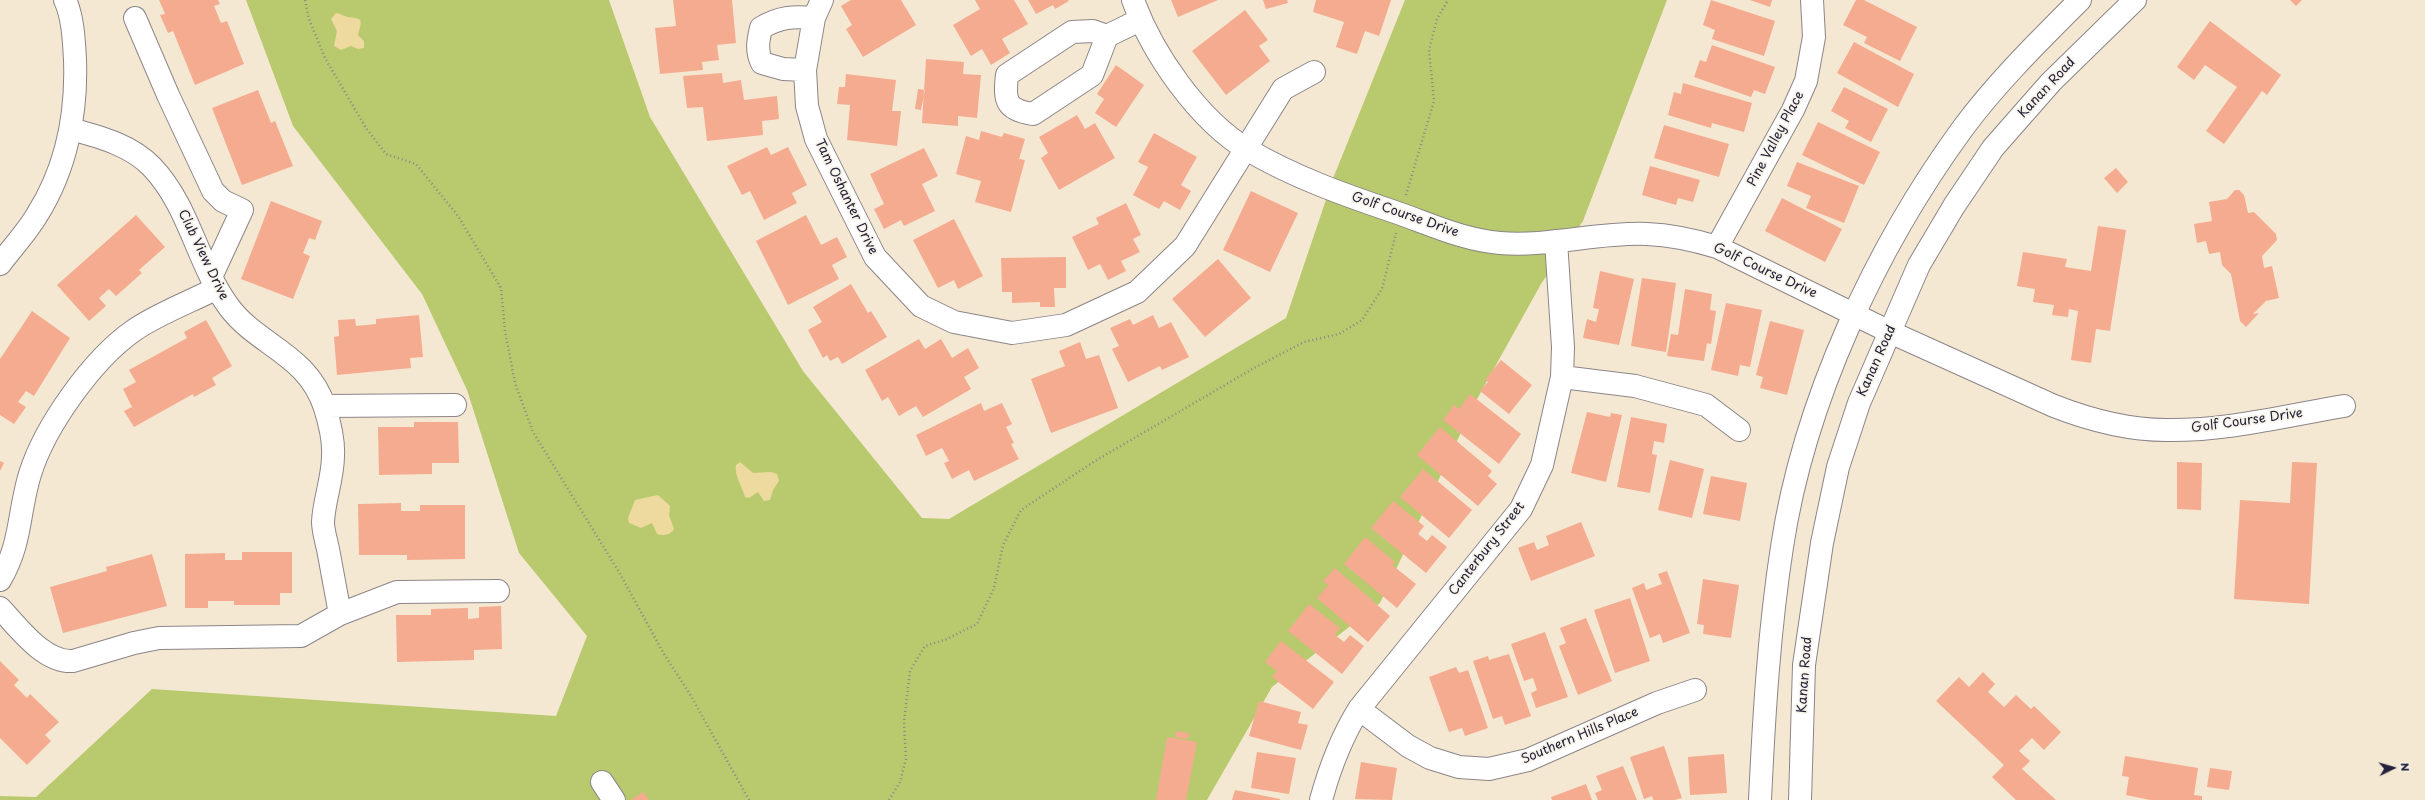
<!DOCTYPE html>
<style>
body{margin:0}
#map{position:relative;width:2425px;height:800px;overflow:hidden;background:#f5e8d3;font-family:"Playpen Sans",sans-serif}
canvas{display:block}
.north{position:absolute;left:2373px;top:748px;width:40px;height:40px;-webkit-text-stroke:3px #f7f3e8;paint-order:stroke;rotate:85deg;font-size:11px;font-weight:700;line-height:16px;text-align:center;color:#22223b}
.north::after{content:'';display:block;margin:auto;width:14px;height:18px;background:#22223b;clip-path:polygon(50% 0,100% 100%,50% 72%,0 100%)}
</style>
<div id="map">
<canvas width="2425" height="800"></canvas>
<div class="north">N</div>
</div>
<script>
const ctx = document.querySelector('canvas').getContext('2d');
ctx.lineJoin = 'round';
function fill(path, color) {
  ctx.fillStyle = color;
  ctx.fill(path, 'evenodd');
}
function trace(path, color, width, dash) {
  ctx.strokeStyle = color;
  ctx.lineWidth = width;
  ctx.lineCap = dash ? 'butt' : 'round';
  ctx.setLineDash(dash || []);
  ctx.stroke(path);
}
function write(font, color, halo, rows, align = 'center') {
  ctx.font = font + ' "Playpen Sans",sans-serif';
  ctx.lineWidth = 3.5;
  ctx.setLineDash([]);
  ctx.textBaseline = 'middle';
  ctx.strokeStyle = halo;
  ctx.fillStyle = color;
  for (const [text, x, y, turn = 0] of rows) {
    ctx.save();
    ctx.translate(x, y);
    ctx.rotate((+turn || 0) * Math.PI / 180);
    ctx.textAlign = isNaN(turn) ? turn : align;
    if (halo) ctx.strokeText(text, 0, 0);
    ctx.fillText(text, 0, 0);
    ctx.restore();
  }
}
const green = new Path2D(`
 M246,0H609L650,117L803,371L922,518L949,519L1286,318L1334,176L1405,0H1667L1583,221L1541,284L1476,401L1380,603L1272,687L1207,800H0V796L36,797L152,689L556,716L587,636L519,553L467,390L422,294L293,126Z`);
const sand = new Path2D(`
 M336,13C340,13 343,16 348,17C364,19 362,19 358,35L364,41V48L358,49L351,46L341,50L334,46L337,31L331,19Z
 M740,462L753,473L771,472L777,474L779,481L773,490L770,500L764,501L758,492L749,498L745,497C742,486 734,475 736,465Z
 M658,495L670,506L669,515L674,529C670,535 665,536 657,534L652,523L641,528L629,523L628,518L635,500Z`);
const building = new Path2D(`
 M159,0H218L220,4L214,6L221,23L227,21L244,64L195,85L173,31L168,33L160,15L165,14Z
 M673,0H732L736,43L717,45L719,60L702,62L703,70L660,74L655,28L676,26Z
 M851,0H901L916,25L863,57L846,29L852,25L841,6Z
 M975,0H1014L1028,24L1002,39L1010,53L991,65L982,49L971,56L953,25L980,9Z
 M1028,0H1068L1069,1L1055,9L1053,5L1036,14Z
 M1171,0H1218L1178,17Z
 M1263,0H1287L1288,3L1266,9Z
 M1316,0H1391L1379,36L1365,31L1357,54L1336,47L1344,22L1313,12Z
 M1711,0L1775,21L1764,56L1712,39L1715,30L1703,25Z
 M1750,0H1772L1770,7Z
 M1856,0H1864L1917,27L1900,61L1864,43L1867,37L1843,25Z
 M2290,0H2302L2296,6Z
 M1245,10L1268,40L1259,46L1270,61L1226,95L1192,51Z
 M2210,21L2281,75L2267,95L2262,91L2224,144L2206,131L2237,87L2205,65L2194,80L2177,67Z
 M1854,42L1914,74L1898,107L1837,73Z
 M1712,45L1775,67L1765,94L1754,90L1751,97L1694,77L1700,60L1706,62Z
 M926,59L964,62L963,74L981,75L977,118L958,116V126L922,123Z
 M1116,65L1144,85L1116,127L1095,113L1104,99L1097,94Z
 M722,73L723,83L741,80L744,100L777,96L779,119L762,121L763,135L707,141L703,107L687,108L683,76Z
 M846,74L896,80L892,111H901L897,146L847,140L850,105L837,104L839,87H845Z
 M1683,83L1752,103L1744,132L1712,123L1711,128L1668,115L1674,92L1681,94Z
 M1844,87L1888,109L1871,142L1845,128L1849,121L1831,111Z
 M918,89L925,90L921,110L915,109Z
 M258,90L271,123L275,121L293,166L242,185L212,108Z
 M1077,115L1085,129L1095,123L1115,158L1059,190L1041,158L1048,153L1039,137Z
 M1818,122L1880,152L1864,185L1802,155Z
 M1664,125L1729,144L1719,177L1654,158Z
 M981,131L1002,137L1004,133L1025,139L1019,159L1025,160L1011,212L975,202L981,181L956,174L966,136L979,140Z
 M1154,133L1197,157L1181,185L1191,191L1180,210L1164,201L1159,209L1133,195L1148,167L1138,162Z
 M767,147L771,155L788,147L807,185L792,193L797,203L764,220L750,191L742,195L727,166Z
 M924,148L938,176L922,184L935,211L904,226L901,220L884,229L874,209L884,204L870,174Z
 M1797,162L1859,186L1844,223L1806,208L1811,196L1787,186Z
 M1650,166L1700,180L1693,202L1678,198L1676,205L1642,195Z
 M2116,168L2128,182L2117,193L2104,178Z
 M2235,190H2239L2244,195L2248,213L2254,212L2276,234L2277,240L2262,256L2264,268L2272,266L2279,298L2266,301L2253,314L2259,313L2246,327L2240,321L2231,274L2222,265L2220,252L2209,254L2206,241L2197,243L2194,224L2212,221L2209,202L2227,199Z
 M1251,191L1298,213L1270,272L1223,250Z
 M1782,198L1842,229L1825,262L1765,231Z
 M271,201L322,221L315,240L309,238L303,253L310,256L293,299L241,279Z
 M1126,203L1141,235L1133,239L1140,252L1121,261L1126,271L1108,280L1100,264L1088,270L1072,237L1099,224L1096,218Z
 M136,215L165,247L139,270L142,273L116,296L109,289L99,298L106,306L89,321L57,285Z
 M806,215L821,245L837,237L847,257L832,265L839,279L788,305L756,241Z
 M954,219L983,276L958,289L954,280L938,288L913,240Z
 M2098,226L2126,230L2110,331L2096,329L2091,363L2071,360L2078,311L2069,309L2068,317L2052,315L2054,305L2033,302L2035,289L2017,286L2023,252L2067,259L2065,267L2091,271Z
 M1066,257V288H1054L1055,307H1040V302L1012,303V292H1002L1001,258Z
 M1218,259L1251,298L1205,337L1172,299Z
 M1600,271L1634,279L1619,345L1583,338L1587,319L1596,322L1599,309L1593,308Z
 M1642,278L1676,283L1666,352L1631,346Z
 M851,284L868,313L871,311L887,337L842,364L838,357L830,361L827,355L823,358L808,330L822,322L813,307Z
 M1685,289L1712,294L1710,310L1716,311L1711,344L1707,343L1704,361L1667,356L1671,334L1678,335Z
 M1726,303L1762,310L1750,367L1740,365L1738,376L1711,370Z
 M32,311L70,338L34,396L26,391L18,402L26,407L14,424L0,415V359Z
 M419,315L423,357L410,358L411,368L337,375L334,337L339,336L338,320L355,319L356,326L376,324V319Z
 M1153,315L1159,328L1171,322L1189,357L1162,370L1160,366L1128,382L1112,349L1119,346L1110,328L1130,319L1133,325Z
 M206,320L232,366L212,378L216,385L194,397L193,394L134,427L124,411L132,407L123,389L136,382L129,370L187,338L184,332Z
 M1770,321L1804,330L1787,395L1760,388L1763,377L1756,375Z
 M919,339L925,349L941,339L952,358L968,348L979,368L964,377L971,389L923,417L916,406L899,416L888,397L882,401L865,370Z
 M1080,342L1086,359L1099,355L1118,408L1051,433L1031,379L1065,366L1059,351Z
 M1501,360L1532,385L1509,414L1480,391L1488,382L1485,380Z
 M1470,394L1521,434L1499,464L1443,420L1454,405L1459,409Z
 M981,403L984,411L1002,403L1012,424L1006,427L1014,443L1011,444L1019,459L974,481L969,470L952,479L944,463L949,461L942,448L926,456L916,435Z
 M1587,412L1610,417L1611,413L1622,415L1606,482L1571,473Z
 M1631,417L1667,424L1664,443L1654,441L1652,454L1657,455L1650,493L1617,487Z
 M414,422H458L459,463H432V474L379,475L378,427H414Z
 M1440,427L1492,471L1488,476L1497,484L1478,506L1417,455Z
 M1670,460L1704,469L1692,518L1658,510Z
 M0,461L4,463L0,471Z
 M2177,462L2202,463L2201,510L2177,509Z
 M2292,462L2317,463L2309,604L2234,599L2240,500L2290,503Z
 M1423,469L1472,510L1449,538L1400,497Z
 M1711,476L1747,483L1740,521L1703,514Z
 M1393,501L1424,526L1418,534L1427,541L1432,535L1447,547L1426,573L1371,528Z
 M401,503V511H420V505H465V559L407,560V555H359L358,504Z
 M1581,522L1595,556L1531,581L1518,548L1534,542L1537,550L1549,545L1546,536Z
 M1365,537L1395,562L1392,565L1416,584L1397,608L1344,564Z
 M242,552H292V593H280V605H234V601H208V608H185V554L225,553V560H242Z
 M152,554L167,606L63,633L50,587L107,571L106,567Z
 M1335,568L1390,616L1368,642L1317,598L1328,585L1323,581Z
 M1667,571L1690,633L1663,643L1660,634L1650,638L1632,588L1644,583L1646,590L1662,584L1658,574Z
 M1703,579L1739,585L1731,638L1703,634L1704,625L1697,624Z
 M1630,598L1650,661L1615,673L1594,610Z
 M1309,604L1340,628L1335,635L1344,642L1350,635L1364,646L1342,674L1288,631Z
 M501,606L502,649L474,650V660L397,662L396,615H431V609L468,608V619L479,618V607Z
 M1586,618L1612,681L1578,695L1559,646L1566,643L1560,628Z
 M1545,632L1568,697L1536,708L1531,693L1537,690L1533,678L1524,681L1511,644Z
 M1281,641L1334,682L1313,709L1272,677L1277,671L1265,662Z
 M1509,654L1531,716L1505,725L1502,716L1493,719L1473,661L1488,656L1489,660Z
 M0,661L19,680L14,685L27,698L30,694L59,722L45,735L51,741L27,765L0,738Z
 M1456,667L1459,673L1468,670L1488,728L1465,736L1462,728L1449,732L1429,677Z
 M1983,672L1995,684L1988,692L2004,707L2016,695L2031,709L2034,706L2061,732L2044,750L2032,738L2019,751L2030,761L2022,769L2056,800H2016L1992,777L2004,765L1936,701L1959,677L1969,687Z
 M1259,701L1301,712L1298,723L1308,725L1301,750L1249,736Z
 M1176,731L1189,733L1188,739L1175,737Z
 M1167,737L1197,742L1186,800H1156Z
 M1664,746L1682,798L1675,800H1653L1652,796L1644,799L1630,757Z
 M1257,752L1296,758L1289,794L1251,788Z
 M1724,754L1727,793L1690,795L1688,757Z
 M2125,756L2198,768L2194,795L2202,796V800H2150L2126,795L2129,777L2122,776Z
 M1361,762L1397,768L1392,800L1355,799Z
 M1623,766L1637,800H1598L1595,793L1602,790L1596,776Z
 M2210,768L2232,771L2229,790L2207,787Z
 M1586,784L1592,800H1552L1551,797Z
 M1235,790L1280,799V800H1232Z
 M643,792L649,800H631Z`);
const path = new Path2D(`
 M305,0L309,19L325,58L366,128L386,154L416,164L458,216L501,288L505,331L515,383L533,432L619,572L664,654L691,696L749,800
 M1406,195L1434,101L1429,50L1437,19L1448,0
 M889,800L900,782L906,759L904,722L910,671L925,646L947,639L977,624L994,588L1003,545L1021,510L1095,461L1254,368L1304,342L1339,334L1362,320L1382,289L1396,233`);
const minor = new Path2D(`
 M822,0L814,18L805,70L807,106L816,139L875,257L921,306L954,322L1012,333L1066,325L1137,292L1185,246L1283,89L1314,72
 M1133,0C1152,53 1198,120 1248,150C1294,177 1342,194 1392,211C1428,223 1462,240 1500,243C1549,247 1598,232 1647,234C1671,235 1694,240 1717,247L1890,332L2054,406C2090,420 2128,430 2166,430C2225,431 2285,416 2344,406
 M135,18L168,95L213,191L223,201L242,210L211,277
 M1107,36L1093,31L1072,32L1007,75C1004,101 1006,110 1033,114L1092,75L1107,36L1140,20
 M805,70L783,69L762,63C756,51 758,41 761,28C779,17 793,16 814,18
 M71,129C100,137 131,145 152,167C190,207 197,264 229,307C258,346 308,354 325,408C330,424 334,440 333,456C333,478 324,500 323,522C323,530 326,540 328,549C332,570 336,592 340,614
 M1717,247L1793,110L1806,81L1814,37L1812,0
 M0,264C12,248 27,232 37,215C66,169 77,114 75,60C74,41 73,17 65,0
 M1562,377L1635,386L1706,405L1739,430
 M325,406L455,405
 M0,580C22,543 18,513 30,474C45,426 92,360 133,331C157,314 190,302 217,288
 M0,608C19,628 44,663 73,661L134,643L159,638L301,636L340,614L397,592L498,591
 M1359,709L1408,746L1430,758L1459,767L1489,769L1528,760L1657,703L1695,690
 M602,782L614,800
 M1321,800C1330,767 1341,738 1359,709L1521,509L1542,465L1562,377L1563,347L1556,241`);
const major = new Path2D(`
 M1760,800C1764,715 1769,631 1782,547C1804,401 1876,247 1963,128C1997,82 2039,41 2080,0
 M1800,800L1804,665L1822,543L1838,467L1859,403L1919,265L1954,206L1993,148L2051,82L2135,0`);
const streetNames = [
 ["Kanan Road",2047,88,-47],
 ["Pine Valley Place",1776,139,-62],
 ["Tam Oshanter Drive",846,197,64],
 ["Golf Course Drive",1405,215,19],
 ["Club View Drive",203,255,64],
 ["Golf Course Drive",1765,271,25],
 ["Kanan Road",1877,361,-66],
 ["Golf Course Drive",2247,421,-8],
 ["Canterbury Street",1487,549,-52],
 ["Kanan Road",1805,675,-86],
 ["Southern Hills Place",1580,736,-23]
];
fill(green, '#b8ca6d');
fill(sand, '#eeda9e');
fill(building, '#f4ab8f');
trace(minor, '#8c8587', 24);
trace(major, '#8c8587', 24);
trace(path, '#8c8587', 2.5, [1, 3]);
trace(minor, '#fff', 22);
trace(major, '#fff', 22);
write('13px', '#22223b', '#f7f3e8', streetNames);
</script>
